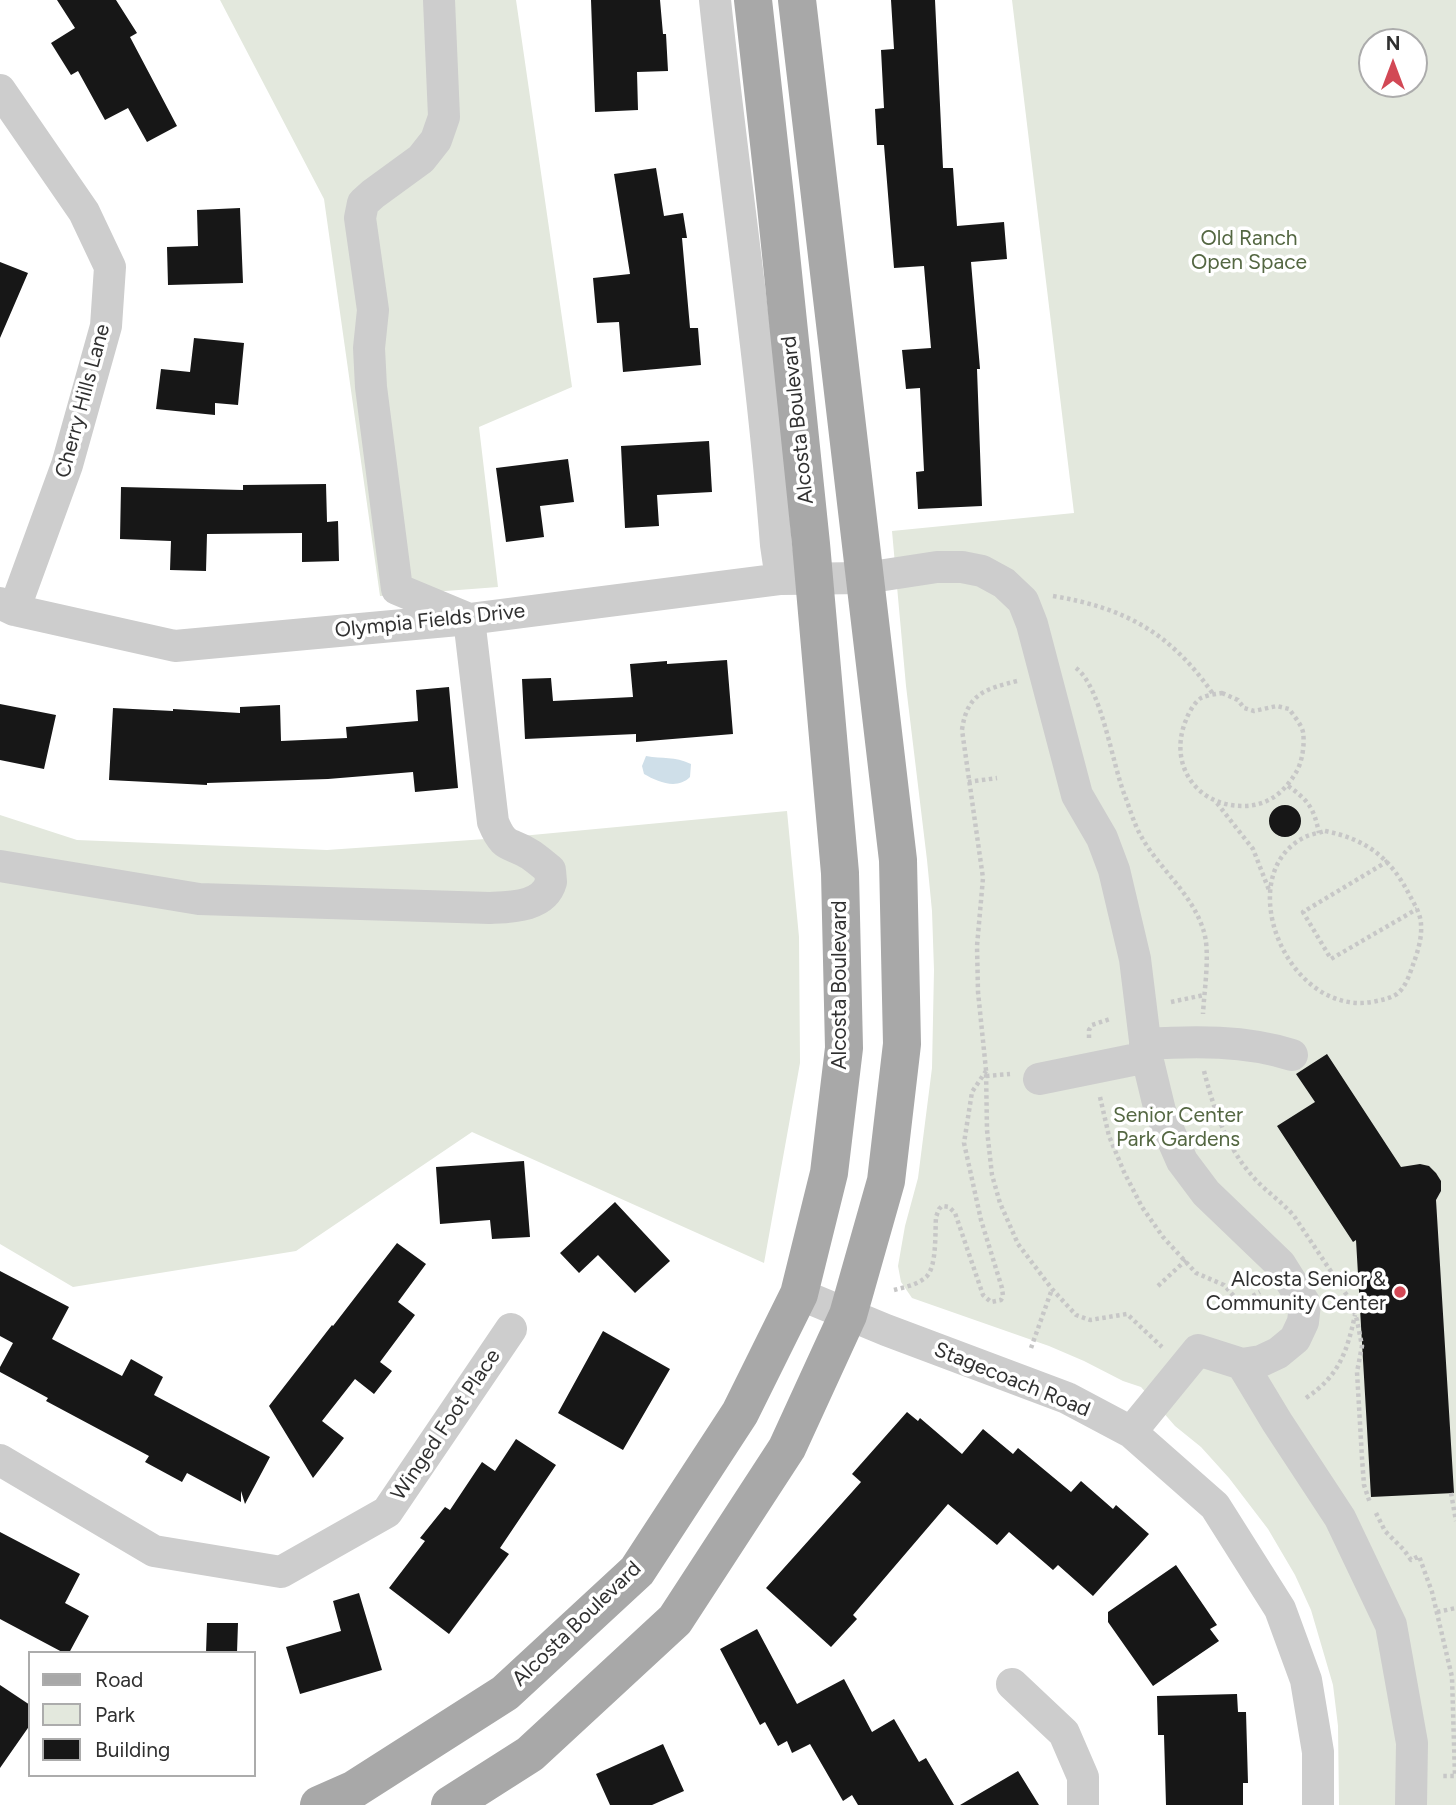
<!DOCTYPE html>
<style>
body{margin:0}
#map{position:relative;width:1456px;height:1805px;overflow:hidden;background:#fff;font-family:Figtree,sans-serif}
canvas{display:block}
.legend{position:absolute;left:28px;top:1651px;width:228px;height:126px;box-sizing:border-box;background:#fff;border:2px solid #acacac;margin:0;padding:9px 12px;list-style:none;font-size:21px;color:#303030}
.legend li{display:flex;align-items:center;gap:14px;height:35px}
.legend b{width:35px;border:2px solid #acacac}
.north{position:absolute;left:1358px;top:28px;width:70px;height:70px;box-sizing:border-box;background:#fff;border:2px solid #acacac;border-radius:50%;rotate:0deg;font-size:19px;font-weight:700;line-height:28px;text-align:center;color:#303030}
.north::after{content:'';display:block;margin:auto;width:24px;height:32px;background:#d24855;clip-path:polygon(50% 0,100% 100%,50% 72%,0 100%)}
</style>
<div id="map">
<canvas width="1456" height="1805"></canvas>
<ul class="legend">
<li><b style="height:9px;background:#a8a8a8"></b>Road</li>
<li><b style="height:19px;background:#e3e8dd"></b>Park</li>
<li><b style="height:19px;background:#171717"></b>Building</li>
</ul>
<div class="north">N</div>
</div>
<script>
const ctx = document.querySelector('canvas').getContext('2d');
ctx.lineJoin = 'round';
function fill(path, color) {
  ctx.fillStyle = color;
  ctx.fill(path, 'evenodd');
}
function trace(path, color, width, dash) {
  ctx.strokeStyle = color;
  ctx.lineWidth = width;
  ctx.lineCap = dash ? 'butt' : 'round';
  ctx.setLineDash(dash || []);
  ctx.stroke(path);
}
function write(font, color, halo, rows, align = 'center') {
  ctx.font = font + ' Figtree,sans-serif';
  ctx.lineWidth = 7;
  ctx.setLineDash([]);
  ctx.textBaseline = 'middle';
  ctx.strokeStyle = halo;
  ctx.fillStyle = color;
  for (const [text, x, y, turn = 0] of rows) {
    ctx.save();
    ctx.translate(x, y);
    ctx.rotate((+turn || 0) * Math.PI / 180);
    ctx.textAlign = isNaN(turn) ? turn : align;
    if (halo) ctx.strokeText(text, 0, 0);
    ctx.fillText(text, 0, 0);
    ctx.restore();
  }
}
const green = new Path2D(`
 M220,0H516L572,387L479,427L498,587L380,596L324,199Z
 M1012,0H1456V1805H1339L1338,1726L1333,1685L1311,1610L1295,1575L1268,1529L1229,1478L1201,1447L1175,1426L1141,1387L1123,1381L1084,1361L1049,1346L912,1298L901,1282L898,1266L905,1226L918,1178L932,1068L934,970L932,911L927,860L906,686L892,531L1074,513ZM1372,42H1414V84H1372Z
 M787,811L799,937L800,1063L764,1263L472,1132L296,1251L73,1287L0,1244V815L77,840L327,850L500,838Z`);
const water = new Path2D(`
 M646,756C663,759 674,756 691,764L690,777C677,790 658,782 644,774L642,766Z`);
const building = new Path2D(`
 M57,0H116L137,33L130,37L177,126L147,142L128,108L105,120L78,71L71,75L51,43L75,28Z
 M591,0H660L663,34H666L668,71L637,72L638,110L595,112Z
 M891,0H935L943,168H953L957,226L1004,222L1007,259L971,262L980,369H977L982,506L918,509L916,472L924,471L920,388L906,389L902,350L931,348L924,266L894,268L884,145H877L875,109L884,108L881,50L894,49Z
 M656,168L664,216L683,213L687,238H682L690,328H698L701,365L623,372L619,322L597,323L593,278L630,274L614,174Z
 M240,208L243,283L168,285L167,247L198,246L197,210Z
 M0,262L28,273L0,338Z
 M194,338L244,343L238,405L215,403V415L156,409L161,369L190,372Z
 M709,441L712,492L657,495L659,526L625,528L621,446Z
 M568,459L574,502L540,506L544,537L506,542L496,468Z
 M326,484L327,522L338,521L339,561L302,562V533L207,534L206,571L170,570L171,541L120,539L121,487L243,490V485Z
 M727,660L733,734L636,742V734L525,739L522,679L551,678L553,701L633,697L630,664L667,661V664Z
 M449,687L458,788L415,792L413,772L328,779L207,783V785L109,780L113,708L173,711V709L240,713V707L280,705L281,741L347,738L346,727L418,721L416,690Z
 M0,704L56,715L44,769L0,760Z
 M1269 821a16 16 0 1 1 32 0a16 16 0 1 1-32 0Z
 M1327,1054L1401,1167L1420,1164L1429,1166L1436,1173L1441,1181V1191L1436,1200L1454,1493L1371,1497L1356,1240L1353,1242L1277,1126L1315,1102L1296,1074Z
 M524,1161L530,1237L492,1239L490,1220L440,1224L436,1167Z
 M615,1202L670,1261L635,1293L598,1255L579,1273L560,1253Z
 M397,1243L426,1264L398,1302L415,1315L380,1362L392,1371L374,1394L355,1379L322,1421L344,1438L313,1478L269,1406L332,1325L333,1326Z
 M0,1271L69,1307L52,1339L122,1376L131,1359L163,1377L154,1395L270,1457L245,1504L241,1491V1502L187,1473L182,1482L145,1462L149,1456L46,1401L48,1398L0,1372V1367L13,1343L0,1336Z
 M603,1331L670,1369L623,1450L558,1413Z
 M907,1412L918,1421L920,1418L962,1454L983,1429L1013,1454L1018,1448L1071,1492L1081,1481L1113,1509L1116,1505L1149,1534L1093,1596L1058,1565L1053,1570L1009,1532L997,1545L948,1504L853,1615L857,1619L831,1647L766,1588L861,1482L852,1474Z
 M516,1439L556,1465L500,1548L509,1554L449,1634L389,1588L425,1541L420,1538L445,1507L450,1510L482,1462L495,1471Z
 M0,1532L80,1574L65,1603L89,1616L69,1653H64L0,1619Z
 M1176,1565L1217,1625L1210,1629L1219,1641L1153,1686L1108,1622V1612Z
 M359,1593L382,1670L300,1694L286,1647L341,1631L333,1601Z
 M207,1623H238L237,1653H206Z
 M757,1629L797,1704L844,1679L872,1732L894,1719L919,1762L926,1758L954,1805H858L852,1795L843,1801L810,1744L792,1753L787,1741L778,1746L765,1722L760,1725L720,1649Z
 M0,1685L30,1705V1725L0,1768Z
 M1237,1694L1238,1712H1246L1248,1783H1243V1805H1166L1164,1735H1158L1157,1696Z
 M663,1744L684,1791L652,1805H610L596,1774Z
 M1018,1771L1039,1805H960Z`);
const path = new Path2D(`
 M1053,596C1125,608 1171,633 1213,694
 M1076,668C1102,688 1112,764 1125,796C1130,809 1134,824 1141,836C1159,869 1191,892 1203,929C1211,950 1204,991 1203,1014
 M1017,681C986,689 967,693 962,730L983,878L977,946L978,992L986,1070L987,1130L992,1175L1000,1203L1018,1244L1052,1289L1076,1315L1090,1320L1127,1314L1162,1347
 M1222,693L1238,700L1244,708L1254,711L1277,706L1289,709C1294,716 1301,724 1303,732C1305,745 1302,764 1295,774C1283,794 1266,806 1243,806C1195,806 1168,763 1186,720C1189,712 1194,703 1201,698C1207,695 1216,694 1222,693Z
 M968,782L997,778
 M1288,786C1308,800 1314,808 1319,833
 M1217,803L1253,849L1269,890
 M1325,831C1366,839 1391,858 1410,896C1415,905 1421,915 1421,925C1422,937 1418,951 1414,962C1410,973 1406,987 1397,994C1389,999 1381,1000 1372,1002C1286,1016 1230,874 1305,837C1311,834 1319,833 1325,831Z
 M1388,861L1303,912L1331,959L1417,909
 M1171,1002L1204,995
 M1089,1038V1030L1092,1025L1110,1019
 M1204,1071C1214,1110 1227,1149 1255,1179C1267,1192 1282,1202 1294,1216L1350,1300L1357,1320L1362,1346L1357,1372L1362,1458L1364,1485L1370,1503
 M986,1076L1010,1074
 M1100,1097L1109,1136L1124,1172L1142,1207L1163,1237L1196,1273L1224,1285L1240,1303L1260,1292
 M1158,1286L1186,1260
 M894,1290C905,1287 917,1285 926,1277C937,1268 935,1231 936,1217L939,1209L942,1206L949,1207L955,1213L983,1295L991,1302L1001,1300L1003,1296L1002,1288L981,1220L964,1143L972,1092L986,1071
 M1031,1348L1052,1289
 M1306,1398C1339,1376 1347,1352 1355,1315
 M1451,1493L1456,1521
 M1376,1513L1385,1531L1404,1550L1411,1560L1419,1556L1432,1592L1452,1677L1455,1776H1440
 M1437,1612L1456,1608`);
const minor = new Path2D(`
 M715,0C734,182 762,363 776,545L781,579
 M0,90L84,212L110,267L106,326L67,465L14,610
 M0,603L14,610L175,646L469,619L781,579L865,578L937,567H962L982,571L1004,583L1023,601L1032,624L1077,795L1102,838L1114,870L1135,959L1147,1057L1160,1111L1182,1161L1206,1193L1280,1264L1305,1304L1303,1322L1295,1339L1278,1353L1261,1361L1242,1364L1198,1350L1131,1432
 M0,866L199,899L490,908C511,907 544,907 551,882C551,881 550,871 550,870C544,865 538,860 531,855C510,841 505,851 493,822L469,619L397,589L371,387L369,348L373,310L360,218L363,203L373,194L421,159L436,140L444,117L439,0
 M1145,1044C1194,1041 1245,1040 1292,1055
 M1039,1079L1147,1057
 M799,1294L886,1330L1067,1398L1131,1432L1215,1506L1280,1609L1306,1680L1318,1752V1805
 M1242,1364L1277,1422L1340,1518L1391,1625L1412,1743L1411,1805
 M0,1460L154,1551L281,1572L387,1512L511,1329
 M1012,1684L1064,1733L1083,1777V1805`);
const major = new Path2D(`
 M319,1805L353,1790L505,1693L637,1571L740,1413L799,1294L829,1173L844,1048L840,873L811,544L776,206L753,0
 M450,1805L530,1754L675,1620L787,1448L848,1315L886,1181L902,1044L898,860L797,0`);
const markers = [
 [1400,1292,7,"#d24855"]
];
const parkNames = [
 ["Old Ranch",1249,239],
 ["Open Space",1249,263],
 ["Senior Center",1178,1116],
 ["Park Gardens",1178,1140]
];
const streetNames = [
 ["Cherry Hills Lane",83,401,-75],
 ["Alcosta Boulevard",798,420,-96],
 ["Olympia Fields Drive",430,621,-6],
 ["Alcosta Boulevard",840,985,-90],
 ["Stagecoach Road",1012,1380,22],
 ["Winged Foot Place",446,1425,-56],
 ["Alcosta Boulevard",577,1624,-44]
];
const poiNames = [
 ["Alcosta Senior &",1386,1280],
 ["Community Center",1386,1304]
];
fill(green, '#e3e8dd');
fill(water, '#cfdfe9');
fill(building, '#171717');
trace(path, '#c7c7c7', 4.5, [3.5, 3.5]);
trace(minor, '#cdcdcd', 32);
trace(major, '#a8a8a8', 38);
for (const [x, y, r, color] of markers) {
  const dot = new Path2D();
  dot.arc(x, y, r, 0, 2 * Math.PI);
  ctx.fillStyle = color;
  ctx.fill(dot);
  trace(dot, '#fff', 2.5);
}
write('21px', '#546742', '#fff', parkNames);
write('21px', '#303030', '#fff', streetNames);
write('21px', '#303030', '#fff', poiNames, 'right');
</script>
